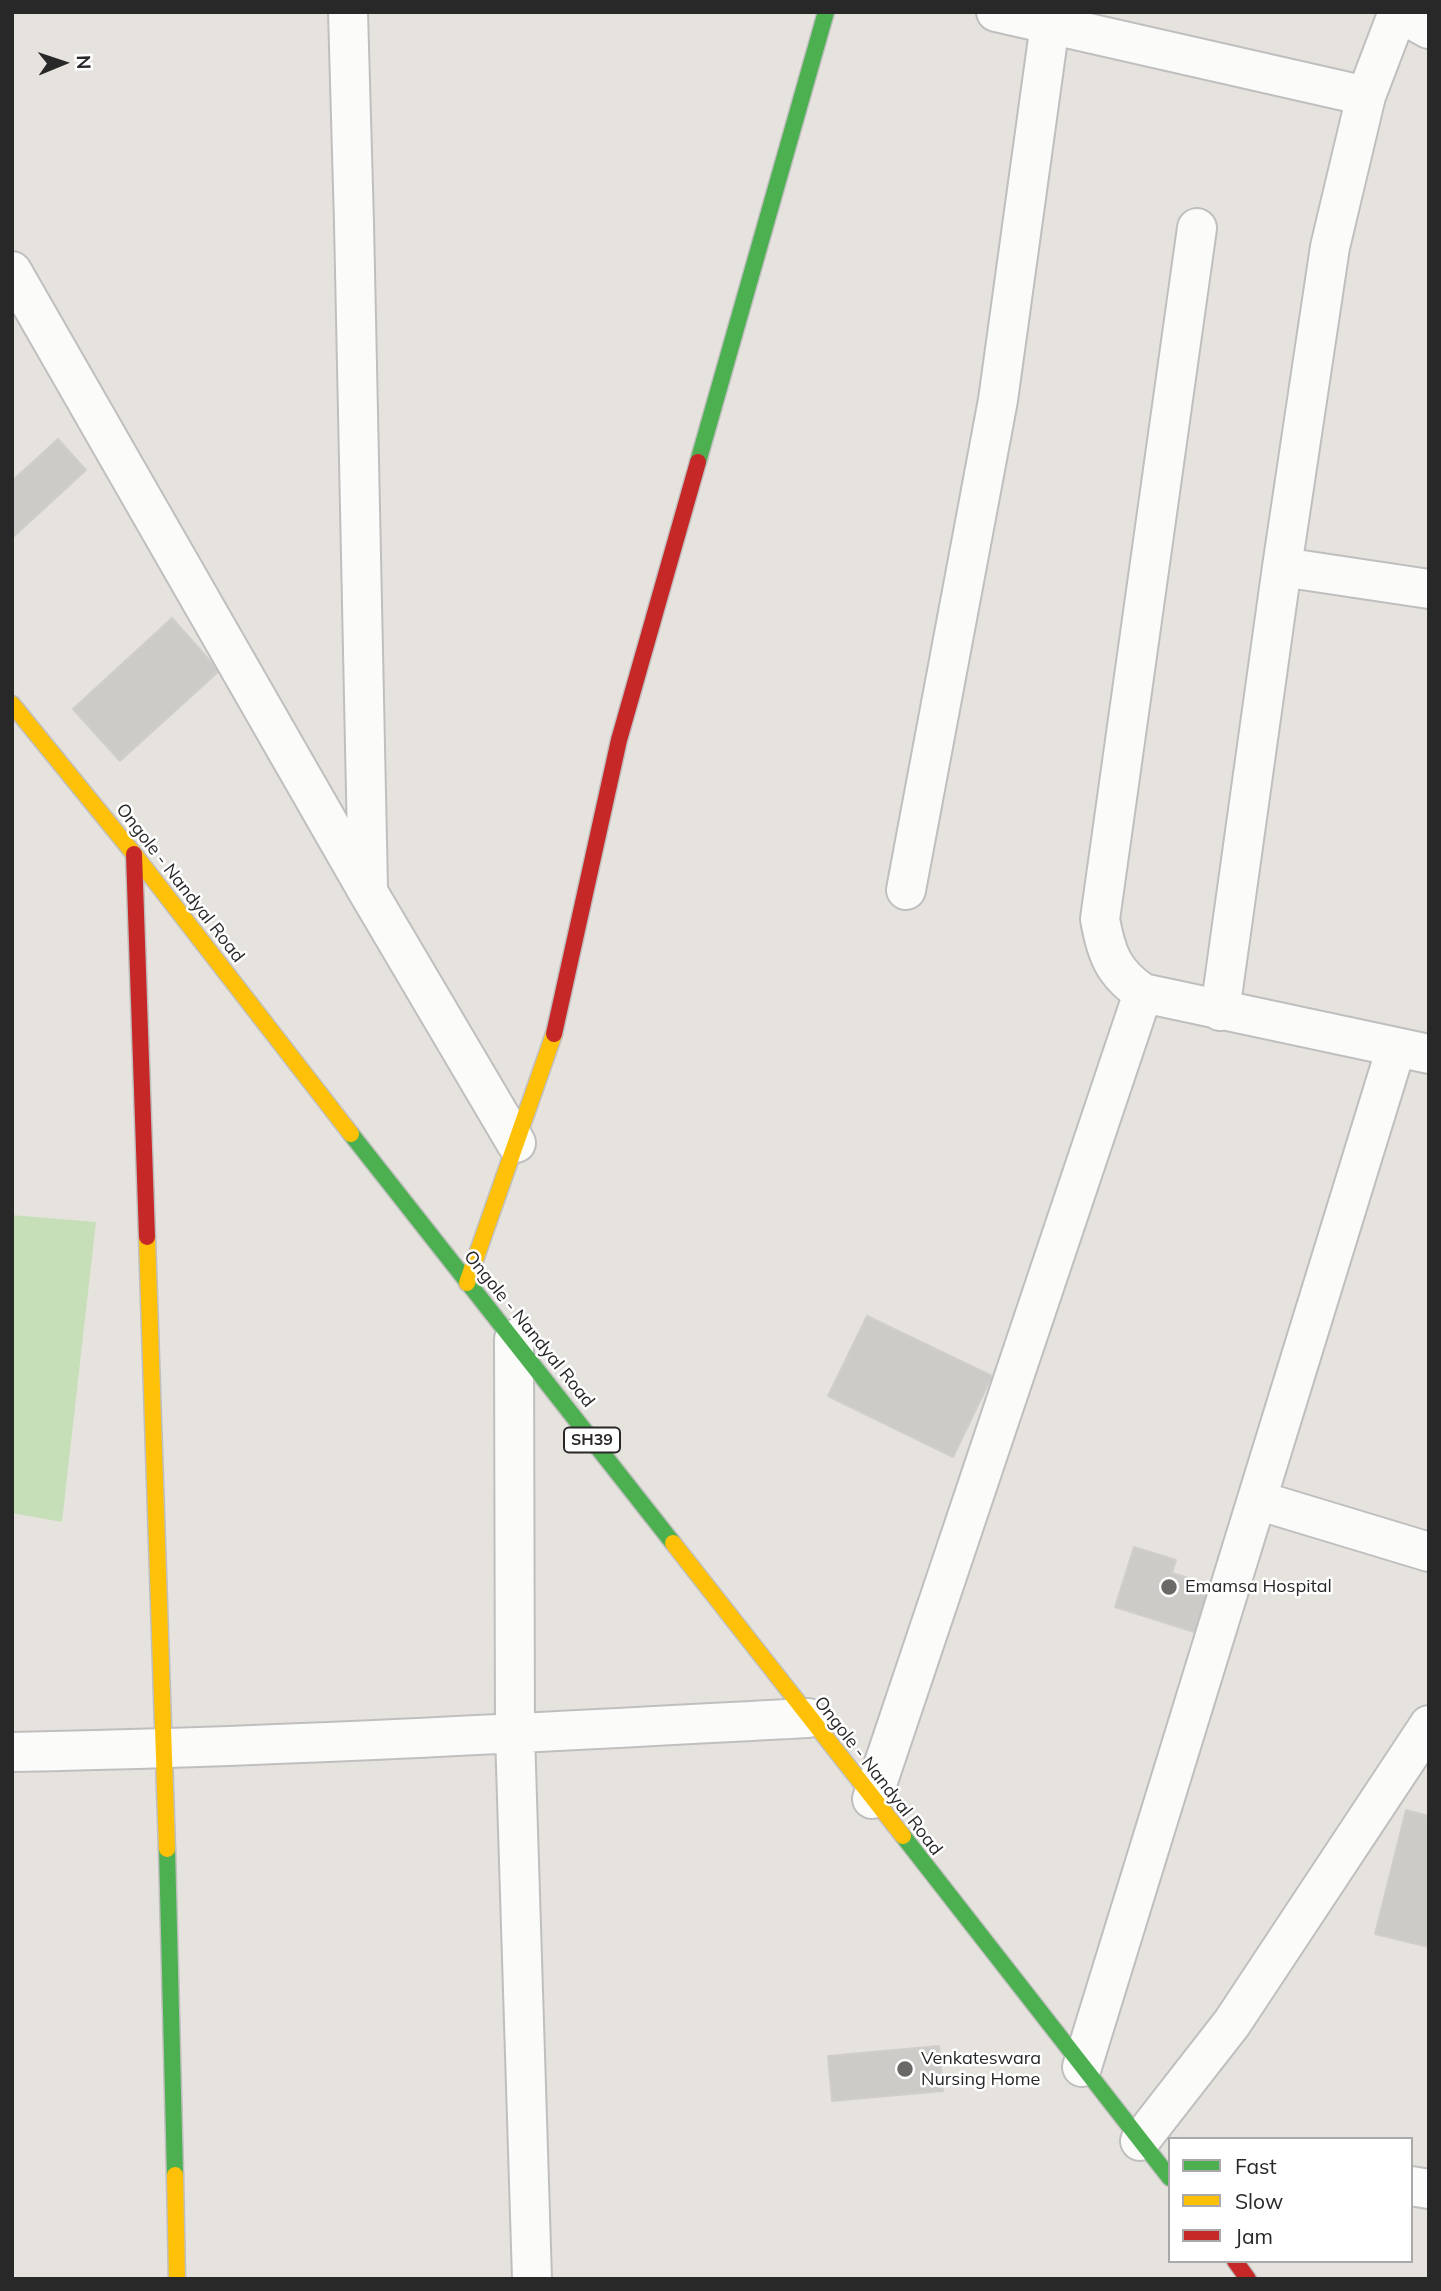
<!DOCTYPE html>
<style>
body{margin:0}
#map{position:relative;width:1441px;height:2291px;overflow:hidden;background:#e6e3de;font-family:Mulish,sans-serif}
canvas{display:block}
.frame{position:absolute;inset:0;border:14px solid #282828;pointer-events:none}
.legend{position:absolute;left:1168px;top:2137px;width:245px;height:126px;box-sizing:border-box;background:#fff;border:2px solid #a9a9a9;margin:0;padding:9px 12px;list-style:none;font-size:21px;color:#282828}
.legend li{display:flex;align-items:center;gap:14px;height:35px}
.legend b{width:35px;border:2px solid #a9a9a9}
.north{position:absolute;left:28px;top:28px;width:70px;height:70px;-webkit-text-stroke:5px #fff;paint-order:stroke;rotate:88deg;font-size:19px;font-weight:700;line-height:28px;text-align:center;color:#282828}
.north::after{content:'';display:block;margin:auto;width:24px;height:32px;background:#282828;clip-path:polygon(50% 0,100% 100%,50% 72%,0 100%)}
</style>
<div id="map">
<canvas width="1441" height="2291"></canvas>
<div class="frame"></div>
<ul class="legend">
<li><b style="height:9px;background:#4caf50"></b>Fast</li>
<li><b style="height:9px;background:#ffc107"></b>Slow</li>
<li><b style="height:9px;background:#c62828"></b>Jam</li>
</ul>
<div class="north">N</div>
</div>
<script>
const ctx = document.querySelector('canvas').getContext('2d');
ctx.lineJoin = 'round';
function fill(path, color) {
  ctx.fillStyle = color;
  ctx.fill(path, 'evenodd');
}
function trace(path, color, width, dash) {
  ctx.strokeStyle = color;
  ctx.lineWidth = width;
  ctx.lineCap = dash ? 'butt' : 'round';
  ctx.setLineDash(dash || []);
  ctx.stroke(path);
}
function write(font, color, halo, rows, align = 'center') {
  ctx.font = font + ' Mulish,sans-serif';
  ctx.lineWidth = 5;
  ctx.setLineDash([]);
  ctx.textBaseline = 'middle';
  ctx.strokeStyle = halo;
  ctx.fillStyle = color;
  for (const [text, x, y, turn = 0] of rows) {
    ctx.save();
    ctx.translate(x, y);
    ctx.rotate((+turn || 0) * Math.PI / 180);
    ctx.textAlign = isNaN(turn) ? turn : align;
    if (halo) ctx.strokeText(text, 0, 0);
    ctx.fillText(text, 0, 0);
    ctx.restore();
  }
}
const green = new Path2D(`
 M12,1215L96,1222L62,1522L12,1513Z`);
const building = new Path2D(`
 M58,439L86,470L12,538V481Z
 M172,618L219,671L120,761L73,709Z
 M867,1316L992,1376L953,1457L828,1396Z
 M1134,1547L1176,1560L1172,1573L1222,1588L1207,1636L1115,1607Z
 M1406,1810L1429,1816V1947L1375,1934Z
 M939,2046L943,2091L832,2101L828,2056Z`);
const street = new Path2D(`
 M348,12L354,223L368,888
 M996,12L1366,96
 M1398,12L1429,29
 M12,271L368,892L516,1143
 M1282,567L1429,589
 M906,890L998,400L1050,24
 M1143,993C1113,973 1106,953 1100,919L1197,228
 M1220,1011L1282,567L1330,247L1366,96L1398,12
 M514,1339L515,1734L532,2279
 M1257,1500L1429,1552
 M12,1752C278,1747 543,1732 808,1718
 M872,1799L1143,993L1429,1054
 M1082,2067L1396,1048
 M1140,2141L1232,2023L1429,1725
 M1411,2186L1429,2189`);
const fast = new Path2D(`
 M698,462L826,12
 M351,1134L673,1543
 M903,1836L1170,2178
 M167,1849L175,2175`);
const slow = new Path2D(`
 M12,704L134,854L351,1134
 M147,1237L167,1849
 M467,1283L554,1034
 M673,1543L903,1836
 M175,2175L177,2279`);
const jam = new Path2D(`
 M134,854L147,1237
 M554,1034L619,740L698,462
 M1235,2261L1248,2279`);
const markers = [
 [1169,1587,9,"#6a6968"],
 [905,2069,9,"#6a6968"]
];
const shields = [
 [592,1440,56]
];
const shieldNames = [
 ["SH39",592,1440]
];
const streetNames = [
 ["Ongole - Nandyal Road",180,883,52],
 ["Ongole - Nandyal Road",529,1329,51],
 ["Ongole - Nandyal Road",878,1776,52]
];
const poiNames = [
 ["Emamsa Hospital",1185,1587],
 ["Venkateswara",921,2059],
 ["Nursing Home",921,2080]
];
fill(green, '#c7dfb9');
fill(building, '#cdcbc8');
trace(building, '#d1ceca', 2);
trace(street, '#c0bfbf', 42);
trace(fast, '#c0bfbf', 19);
trace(slow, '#c0bfbf', 19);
trace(jam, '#c0bfbf', 19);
trace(street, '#fbfbfa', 38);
trace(fast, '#4caf50', 16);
trace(slow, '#ffc107', 16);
trace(jam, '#c62828', 16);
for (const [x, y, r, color] of markers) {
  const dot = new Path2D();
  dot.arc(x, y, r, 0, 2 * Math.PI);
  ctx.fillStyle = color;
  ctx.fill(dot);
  trace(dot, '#fff', 2.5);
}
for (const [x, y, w] of shields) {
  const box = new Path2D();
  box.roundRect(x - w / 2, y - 12.5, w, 25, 5);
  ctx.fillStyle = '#fff';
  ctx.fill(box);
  trace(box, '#282828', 2);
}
write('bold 16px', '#282828', null, shieldNames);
write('18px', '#282828', '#fff', streetNames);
write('18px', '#282828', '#fff', poiNames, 'left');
</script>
